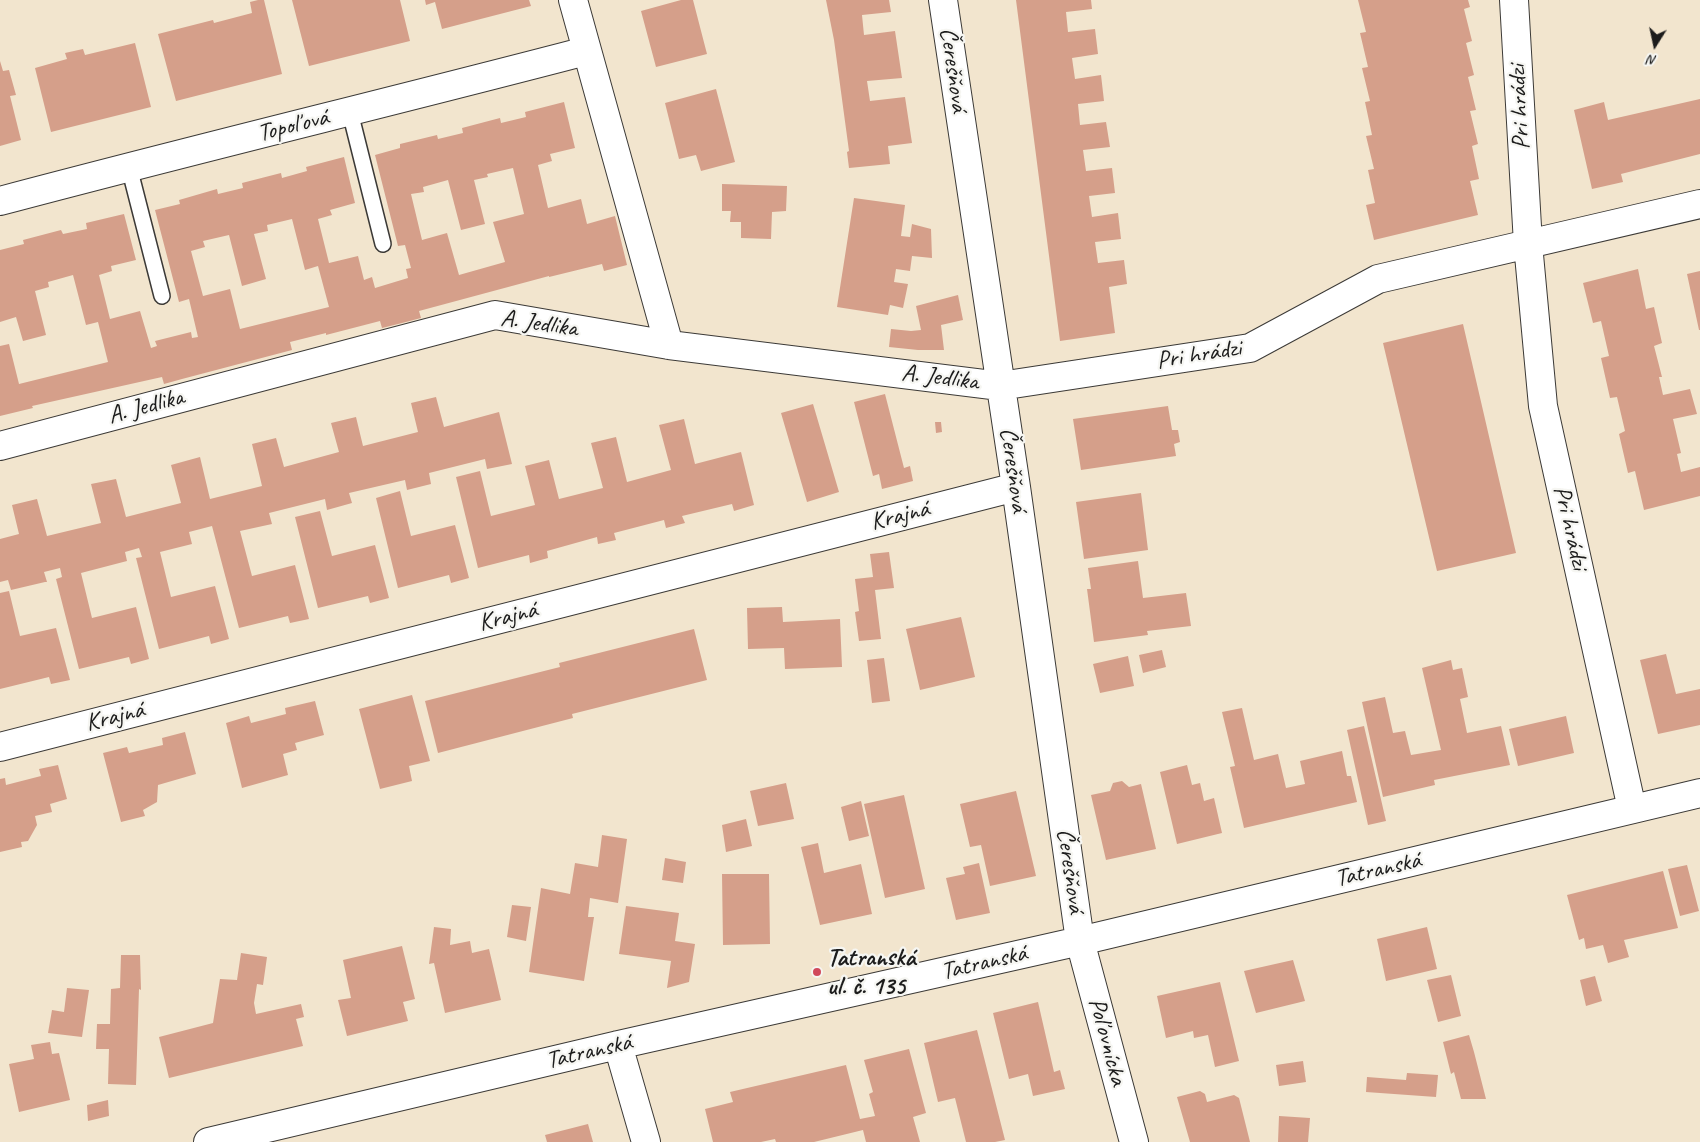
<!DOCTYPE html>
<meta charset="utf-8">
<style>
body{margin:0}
#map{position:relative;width:1700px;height:1142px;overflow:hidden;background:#f2e5ce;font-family:Caveat,sans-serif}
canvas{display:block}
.north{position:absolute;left:1630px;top:20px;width:50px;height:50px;-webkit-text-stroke:4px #f6f6f2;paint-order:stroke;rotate:190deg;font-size:14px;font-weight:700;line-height:20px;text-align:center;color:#1c1c1c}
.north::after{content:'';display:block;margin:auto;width:18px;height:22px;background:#1c1c1c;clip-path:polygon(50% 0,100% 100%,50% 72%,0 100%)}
</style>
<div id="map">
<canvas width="1700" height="1142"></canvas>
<div class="north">N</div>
</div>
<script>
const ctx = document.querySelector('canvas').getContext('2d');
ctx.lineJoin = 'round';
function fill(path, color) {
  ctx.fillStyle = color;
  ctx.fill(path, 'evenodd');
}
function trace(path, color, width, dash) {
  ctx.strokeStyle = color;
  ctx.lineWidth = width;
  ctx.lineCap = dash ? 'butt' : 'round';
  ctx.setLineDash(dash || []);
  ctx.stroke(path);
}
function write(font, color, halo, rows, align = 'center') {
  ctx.font = font + ' Caveat,sans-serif';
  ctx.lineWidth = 4.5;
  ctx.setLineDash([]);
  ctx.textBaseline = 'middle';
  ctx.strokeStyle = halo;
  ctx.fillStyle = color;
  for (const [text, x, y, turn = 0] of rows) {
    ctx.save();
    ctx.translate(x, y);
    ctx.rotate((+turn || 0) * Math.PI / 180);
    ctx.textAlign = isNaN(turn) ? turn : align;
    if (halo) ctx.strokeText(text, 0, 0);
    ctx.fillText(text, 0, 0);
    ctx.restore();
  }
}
const building = new Path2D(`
 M258,0H264L282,74L176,101L158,34L213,20L214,23L252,13L250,2Z
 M292,0H400L410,41L309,66Z
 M425,0H529L531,6L442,29L435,2L426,5Z
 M681,0H693L707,54L656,67L641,11Z
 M826,0H889L891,12L862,15L864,35L895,31L902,78L867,81L870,101L905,97L912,143L888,146L890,164L849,168L847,152L849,151L834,40Z
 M1016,0H1091L1092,9L1066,12L1068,32L1095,29L1098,54L1072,58L1075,79L1101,75L1104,101L1078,104L1080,125L1106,122L1110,147L1083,150L1086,171L1112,168L1115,193L1089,196L1092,217L1118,213L1121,239L1095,242L1098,263L1124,260L1127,284L1109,287L1115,333L1060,341Z
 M1358,0H1468L1470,7L1464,9L1472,41L1466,43L1474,75L1468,77L1476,110L1470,111L1478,144L1472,146L1479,179L1470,181L1478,215L1374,240L1366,205L1375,203L1368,170L1374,169L1366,136L1372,135L1365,102L1370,101L1362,68L1368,67L1360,33L1366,32Z
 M135,43L151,107L51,132L35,68L67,59L65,53L83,49L85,55Z
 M0,61L3,71L9,70L16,95L10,96L21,140L0,146Z
 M716,89L735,162L701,171L696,155L679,159L665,103Z
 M1700,99V154L1621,174L1623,182L1592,189L1574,110L1604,102L1608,120Z
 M564,102L575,148L550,154L552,161L538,165L548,208L581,199L587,224L615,216L627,265L604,271L602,264L549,277V276L419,311L421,318L402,323L382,328L380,321L326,335V333L290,342L292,350L182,379L164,384L162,377L32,406L33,408L0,416V346L9,344L19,384L108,362L98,322L86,325L73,275L48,282L49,287L35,291L46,335L23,341L16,317L0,322V250L24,244L23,240L61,230L63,234L87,229L86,223L124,214L136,260L111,266L112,271L99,275L110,319L140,311L151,348L157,346L155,341L191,332L192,338L198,337L189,299L179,302L155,210L180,204L179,200L217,189L218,194L243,188L242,183L281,173L282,178L307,171L306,167L344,157L355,203L330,210L332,215L318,219L329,263L358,256L364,280L372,277L375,288L408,278L406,269L411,268L405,245L398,246L375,155L400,148V144L437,135L438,139L463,133L462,128L500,118L501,123L526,117L525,112ZM513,168L524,214L493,222L505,262L459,275L447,233L422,240L411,194L424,192L423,187L448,180L461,230L485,224L474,180L488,177L487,174ZM292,219L305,270L318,266L329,307L240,329L230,289L203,296L191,251L205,247L203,241L229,235L242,286L266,279L254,234L268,231L267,225Z
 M722,184L787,186L786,211L772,212L771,239L741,238V222H730L731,211H722Z
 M854,198L905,205L901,236L910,237L912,224L931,229L932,258L912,256L910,271L896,269L894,282L908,284L903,308L890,305L888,315L837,307Z
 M1638,269L1646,309L1654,307L1662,343L1654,346L1662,377H1659L1663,395L1690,389L1697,414L1673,419L1681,453L1677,454L1681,472L1700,467V496L1644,510L1635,471L1628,473L1619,434L1625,431L1617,397L1610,398L1601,358L1609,356L1601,321L1593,323L1583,283Z
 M1700,271V330H1699L1687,274Z
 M958,295L963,320L941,325L944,350H918L889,347L891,329L911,331L921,330L916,306Z
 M1463,324L1516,553L1437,571L1383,343Z
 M885,394L904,468L910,466L913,481L882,489L879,474L873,476L854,402Z
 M436,397L444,427L499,412L512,464L487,469L485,459L429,473L431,484L407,490L405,480L349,493L352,503L327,510L325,499L269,513L272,524L240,531L252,576L295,565L309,619L290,623L288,616L239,628L212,526L189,532L192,544L160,552L171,597L215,586L229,639L211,644L209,636L159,649L136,558L142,557L139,548L125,552L127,561L81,573L92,618L136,607L149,659L131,664L129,657L79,669L56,579L62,577L60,568L44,572L47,582H45L11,590L8,580L0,582V539L19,534L12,505L37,499L47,536L101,523L91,484L116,479L126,517L181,503L171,465L200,457L210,499L262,486L252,444L276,438L284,467L339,452L331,423L356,417L363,446L418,432L411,403Z
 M813,404L839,492L807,502L781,413Z
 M1168,406L1172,430H1178L1180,442L1174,444L1176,456L1081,470L1073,419Z
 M684,419L695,464L741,452L754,505L734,511L732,504L682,516L685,523L666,528L664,520L614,533L616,540L598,544L597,537L547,551L548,558L530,563L529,555L478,568L456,477L480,471L491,516L535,505L525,466L549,460L559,499L603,488L591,443L616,437L627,482L671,470L659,425Z
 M935,422H941L942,432L936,433Z
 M400,491L411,536L455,525L469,578L451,583L449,575L398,588L376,498Z
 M1141,493L1148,550L1084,559L1076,502Z
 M320,511L332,556L375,545L389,598L370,603L368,596L318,608L295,517Z
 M889,552L894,588L875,590L881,639L859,641L855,612L859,611L855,579L873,577L870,554Z
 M1138,561L1143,598L1186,593L1191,626L1147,631L1148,635L1094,642L1087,589H1091L1088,568Z
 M9,591L20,636L56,628L70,680L51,684L49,677L0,689V593Z
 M782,607L783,622L840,619L842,667L785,669L784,648L748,649L747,608Z
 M961,617L975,677L920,690L906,629Z
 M694,629L707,680L572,714L573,718L438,753L425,701L560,667L559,663Z
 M1162,650L1166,667L1143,673L1139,655Z
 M1666,654L1676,694L1700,689V725L1658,734L1640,660Z
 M1128,656L1134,686L1100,693L1093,664Z
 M884,658L890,701L872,703L867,660Z
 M1451,660L1453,670L1462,668L1468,697L1460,699L1467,733L1501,726L1510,765L1434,780L1435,785L1383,797L1362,702L1385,697L1393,733L1405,731L1411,755L1441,750L1422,668Z
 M412,695L430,761L409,766L412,781L380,789L359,709Z
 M315,701L324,735L295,743L297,750L283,754L288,775L242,788L226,723L249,716L251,723L286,714L285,708Z
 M1242,708L1254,760L1278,754L1286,788L1305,784L1300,761L1342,751L1347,776H1351L1357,802L1244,828L1230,767L1235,766L1222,712Z
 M1566,716L1574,753L1518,766L1509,729Z
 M1364,726L1386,821L1368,825L1347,730Z
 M185,732L196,774L158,785L157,802L143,810L145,816L121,822L103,753L127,747L129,753L163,745L162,738Z
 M58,765L67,799L50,804L52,812L35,816L37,825L28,841L21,842L22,847L0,852V779L5,778L6,785L41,776L39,769Z
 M1187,765L1192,785L1200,783L1204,801L1214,798L1222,833L1177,844L1160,772Z
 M1122,781L1129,787L1141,784L1156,849L1106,860L1091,795L1110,791L1113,783Z
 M786,783L794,819L758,826L750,791Z
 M1016,791L1036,876L990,886L981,845L970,847L960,804Z
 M904,795L925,889L885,898L864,804Z
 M861,801L869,836L849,841L841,807Z
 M746,819L752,846L726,852L722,825Z
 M602,835L627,839L618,903L590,898L588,917H594L584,981L529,972L541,888L570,894L575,863L598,867Z
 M818,843L824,873L861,864L872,914L820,925L801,847Z
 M665,858L686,862L683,883L662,880Z
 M979,863L990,913L956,920L946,878L965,874L963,867Z
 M1687,865L1699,911L1680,916L1668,869Z
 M1663,871L1678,928L1624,940L1629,957L1608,963L1603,945L1586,949L1584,938L1579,940L1567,895Z
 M722,874H769L770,944L723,945Z
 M512,905L531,907L526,941L507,937Z
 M626,906L679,913L675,941L695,944L689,982L667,988L671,961L619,954Z
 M434,927L451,929L450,945L470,941L472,953L489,949L501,1000L445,1013L434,963L429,964Z
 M1427,927L1437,969L1386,981L1377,939Z
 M402,946L415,999L403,1002L408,1021L347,1036L338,1000L351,998L343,960Z
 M241,953L267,957L263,985L257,984L254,1003L256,1014L301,1004L304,1017L296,1019L303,1046L169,1078L159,1037L213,1023L220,979L237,980Z
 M121,955H140L141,990L139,989L136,1085L108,1084L109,1049H96L97,1024H110L111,989L120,988Z
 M1293,960L1305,1001L1256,1013L1244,971Z
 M1451,975L1461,1016L1438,1022L1427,980Z
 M1595,976L1602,1001L1586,1006L1580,980Z
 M1220,982L1239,1061L1215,1067L1208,1035L1194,1038L1193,1031L1166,1038L1157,996Z
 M67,988L89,990L82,1037L48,1033L52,1010L64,1012Z
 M1038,1002L1054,1072L1060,1070L1065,1089L1033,1096L1028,1074L1009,1079L993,1013Z
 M977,1030L1005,1140L995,1142H966L955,1098L938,1102L924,1043Z
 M1469,1035L1474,1052L1486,1099H1461L1454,1072L1451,1074L1443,1042Z
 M50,1042L52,1054L59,1053L70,1100L19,1112L9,1064L34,1059L31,1045Z
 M909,1049L926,1113L913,1117L920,1142H866L863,1130L814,1142H776L775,1139L761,1142H713L705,1109L733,1102L730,1092L846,1065L860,1119L875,1116L869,1094L873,1092L864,1060Z
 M1303,1061L1306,1082L1279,1086L1276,1065Z
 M1407,1073L1438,1075L1436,1097L1366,1092L1367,1077L1406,1080Z
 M1200,1091L1205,1094L1207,1102L1234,1095L1239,1098L1250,1142H1190L1177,1097Z
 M108,1100L109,1116L88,1121L87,1105Z
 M1279,1116L1310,1118L1308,1142H1278Z
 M588,1124L593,1142H547L545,1135Z`);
const service = new Path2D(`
 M350,112L383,244
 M129,167L162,296`);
const minor = new Path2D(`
 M573,0L669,345
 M943,0L1016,487L1080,941L1134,1142
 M1514,0L1528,244L1543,406L1632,809
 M0,201C195,149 391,102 586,51
 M0,446L495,315L669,345L1000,386L1250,348L1378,279L1700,204
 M0,747L1016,487
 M618,1045L646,1142
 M208,1142L618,1045L1080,941L1700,793`);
const markers = [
 [817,972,5,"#d1495b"]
];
const streetNames = [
 ["Čerešňová",953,70,82],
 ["Pri hrádzi",1520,107,-93],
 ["Topoľová",293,126,-14],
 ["A. Jedlika",539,324,8],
 ["Pri hrádzi",1199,355,-9],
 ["A. Jedlika",940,378,7],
 ["A. Jedlika",146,407,-15],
 ["Čerešňová",1013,470,82],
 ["Krajná",900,516,-14],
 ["Pri hrádzi",1570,528,77],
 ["Krajná",508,617,-14],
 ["Krajná",115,717,-14],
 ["Tatranská",1378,870,-13],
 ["Čerešňová",1070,871,82],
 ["Tatranská",984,963,-13],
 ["Poľovnícka",1107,1042,75],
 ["Tatranská",589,1052,-13]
];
const poiNames = [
 ["Tatranská",827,958],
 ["ul. č. 135",827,987]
];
fill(building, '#d59f8a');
trace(service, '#3c3a37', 18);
trace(minor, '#3c3a37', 30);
trace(service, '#fff', 15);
trace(minor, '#fff', 28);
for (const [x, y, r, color] of markers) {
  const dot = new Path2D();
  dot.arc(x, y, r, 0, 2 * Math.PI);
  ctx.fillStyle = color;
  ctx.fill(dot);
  trace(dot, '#f6f6f2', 2);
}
write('25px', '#1c1c1c', '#f6f6f2', streetNames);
write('bold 25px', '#1c1c1c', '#f6f6f2', poiNames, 'left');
</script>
